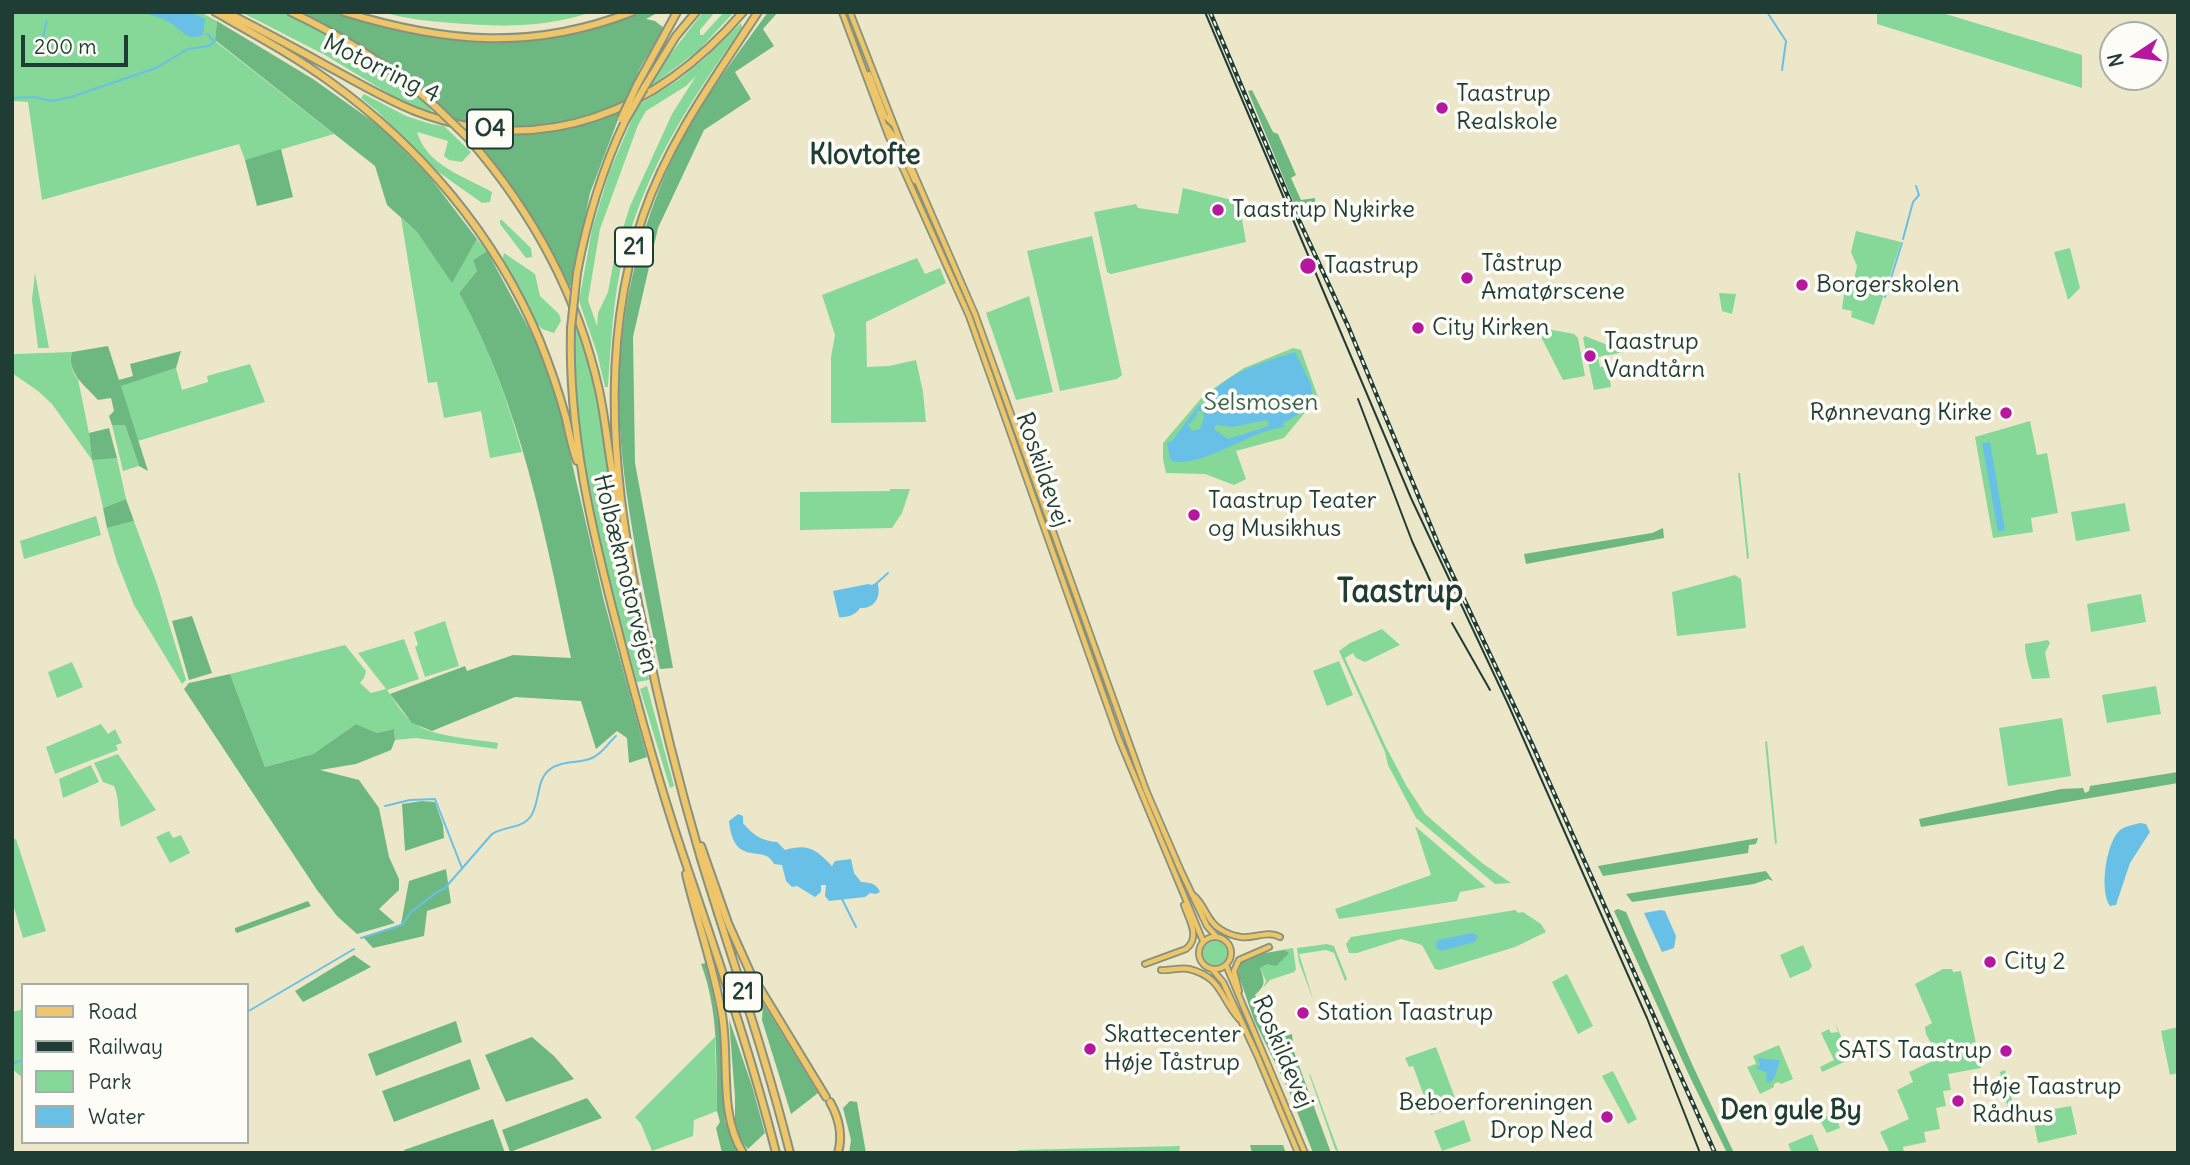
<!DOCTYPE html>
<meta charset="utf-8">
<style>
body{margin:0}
#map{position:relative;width:2190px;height:1165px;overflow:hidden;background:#ede7ca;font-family:Delius,sans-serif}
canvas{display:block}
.frame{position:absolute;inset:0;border:14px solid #1f3d34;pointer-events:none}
.legend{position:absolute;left:21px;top:983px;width:228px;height:161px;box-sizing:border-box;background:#fdfcf7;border:2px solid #a4b0a9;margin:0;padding:9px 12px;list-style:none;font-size:21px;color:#1f3d34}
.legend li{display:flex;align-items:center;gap:14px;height:35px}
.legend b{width:35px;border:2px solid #a4b0a9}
.north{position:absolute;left:2099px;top:21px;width:70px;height:70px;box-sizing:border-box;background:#fdfcf7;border:2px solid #a4b0a9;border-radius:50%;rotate:257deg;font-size:19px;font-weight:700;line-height:28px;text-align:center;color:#1f3d34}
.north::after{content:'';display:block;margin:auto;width:24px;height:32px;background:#b5179e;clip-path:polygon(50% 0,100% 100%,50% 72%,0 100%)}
.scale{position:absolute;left:21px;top:35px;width:107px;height:32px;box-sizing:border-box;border:4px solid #1f3d34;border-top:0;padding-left:9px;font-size:21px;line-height:24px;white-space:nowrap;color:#1f3d34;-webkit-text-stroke:5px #fdfcf7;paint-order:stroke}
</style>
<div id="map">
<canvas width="2190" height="1165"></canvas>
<div class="frame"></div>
<ul class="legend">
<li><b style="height:9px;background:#eec569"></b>Road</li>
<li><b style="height:9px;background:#1f3d34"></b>Railway</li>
<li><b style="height:19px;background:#86d898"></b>Park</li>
<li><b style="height:19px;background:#69c0e6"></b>Water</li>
</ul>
<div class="north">N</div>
<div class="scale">200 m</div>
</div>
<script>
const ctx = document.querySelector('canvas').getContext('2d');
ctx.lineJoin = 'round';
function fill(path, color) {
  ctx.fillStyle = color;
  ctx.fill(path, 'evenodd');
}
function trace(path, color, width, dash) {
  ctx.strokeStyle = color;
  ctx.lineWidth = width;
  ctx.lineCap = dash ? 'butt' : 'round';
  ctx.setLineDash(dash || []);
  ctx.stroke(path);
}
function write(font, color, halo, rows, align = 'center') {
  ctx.font = font + ' Delius,sans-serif';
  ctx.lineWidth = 7;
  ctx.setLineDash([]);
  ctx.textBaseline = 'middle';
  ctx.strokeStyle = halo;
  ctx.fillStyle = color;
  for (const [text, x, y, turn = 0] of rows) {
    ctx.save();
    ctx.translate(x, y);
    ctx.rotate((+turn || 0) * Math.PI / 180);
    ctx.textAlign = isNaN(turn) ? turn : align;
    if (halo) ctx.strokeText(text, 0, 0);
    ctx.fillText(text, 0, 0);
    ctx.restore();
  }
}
const green = new Path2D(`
 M12,12H200L217,21L215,41L334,134L245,160L239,144L42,200L28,102L12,101Z
 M241,12H283L304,22L370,58L397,78L430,108L432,113L409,106L325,55Z
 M383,12H592C544,28 502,27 452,23C429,21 405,19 383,12Z
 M703,12H715L700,30V35H703L724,12H734L699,50L646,90L669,56Z
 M1877,12H1939L2082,55V88L1877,24Z
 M741,23L742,28C692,98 645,170 624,254C613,296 611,343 608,387H605L597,353L579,301L592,229L609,173L638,105L677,81L703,60ZM696,76L672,114L630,206L615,254L608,292L598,313L597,326L588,300L600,229L638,125L646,111L686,86Z
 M364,94L406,116L431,124L444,126L471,152L462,162L449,160L444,156L448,141L417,132C427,166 464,176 492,192L490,202L482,203L437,171L377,111L361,98Z
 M1183,188L1236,201L1237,208H1240L1246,242L1111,274L1107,272L1094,212L1136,204L1138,208L1178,214Z
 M401,218L417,232L452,282L477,239L487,251L473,260L477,271L459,293C488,346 506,395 522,452L490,458L481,411L444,418L437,382L428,383Z
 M500,220H502L531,248L532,257L526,258L500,224Z
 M1856,231L1901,242L1874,325L1851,317L1852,311L1842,309L1845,286L1854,280L1857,266L1851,252Z
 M1092,236L1122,375L1117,379L1060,391L1027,251Z
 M2070,248L2080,288L2068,300L2054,252Z
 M504,253L535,274L540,296L559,314L561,321L554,333L542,329L536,322L503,258Z
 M917,258L925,274L940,268L946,283L866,322L867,367L889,366L916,360L923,392L926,422L831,423V357L835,335L822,295Z
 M35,273L49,348H38L32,300Z
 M1719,293L1736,294L1732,314L1722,311Z
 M1029,296L1053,392L1016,400L986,313Z
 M575,323L587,356L596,394L626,567L649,680L637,682C606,566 568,445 575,323Z
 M1536,327L1574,334L1578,338L1585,376L1563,380Z
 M1585,336L1625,352L1598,357L1600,367L1608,366L1611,387L1594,390L1583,338Z
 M1293,348L1301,350L1318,397L1284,438L1236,451L1246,479L1234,485L1205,474L1166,473L1163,459V443L1204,395L1244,368Z
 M72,352C69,360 72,373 78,379L89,433L92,459L117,458L126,499L103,508L92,460L52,404L38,391L12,373V355L15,354Z
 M250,364L265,402L138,441L120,386L176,368L182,390L208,382L207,376Z
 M2030,421L2037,455L2047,453L2058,513L2031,518L2033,532L1993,538L1975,437Z
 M112,425H125L139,466L123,471Z
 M1738,473H1740L1749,558L1747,559Z
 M890,489H910L902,513L892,528L800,530V492L890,491Z
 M2125,503L2130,531L2076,541L2071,512Z
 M96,516L101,535L24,559L20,541Z
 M134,521L157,584L186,680L182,684L134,605L117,562L107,528Z
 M1735,575L1741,579L1746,628L1677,636L1672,592Z
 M2141,594L2146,622L2091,632L2087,604Z
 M445,621L459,666L425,677L415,647L418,645L414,632Z
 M1382,629L1400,645L1365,662L1356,658L1353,653L1345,658L1385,745L1406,785L1425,814L1482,863L1511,883L1495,884L1416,818L1388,765L1385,752L1339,651L1350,643Z
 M404,639L419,679L387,690C394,700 401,712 411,721C430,737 474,739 498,743L497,749L416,738L395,740L394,729L377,733L356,724L313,754L265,767L230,674L345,645L366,671L364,678L360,683L371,693L386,689L358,653Z
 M2048,640L2050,643L2045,653L2050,678L2032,679C2029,667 2025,656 2025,644Z
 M1339,661L1353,695L1327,706L1313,671Z
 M72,662L83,687L57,698L48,672Z
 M647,686L674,786L670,788L640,689Z
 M2156,686L2161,714L2107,723L2102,695Z
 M2062,718L2071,776L2008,786L1999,728Z
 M101,724L108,734L115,729L122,743L116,745L118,750L55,774L46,747Z
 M1767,741L1777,843L1775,844L1765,742Z
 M118,754L156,810L121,827C117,813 120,799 114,786L103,782L94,763Z
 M91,765L99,782L63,798L59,779Z
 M1415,826L1486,887L1460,892L1457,901L1339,919L1335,909L1431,875Z
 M169,831L173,838L181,835L190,853L170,863L156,837Z
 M16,839L46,931L23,938L12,901V840Z
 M1515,910L1519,913L1523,912L1541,924L1546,932L1515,947L1440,970L1435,969L1422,945L1401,939L1357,953H1349L1346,944L1351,937Z
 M1203 953a12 12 0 1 1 24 0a12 12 0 1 1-24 0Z
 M1327,944L1334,946L1347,979L1345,981L1334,953L1326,950L1299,954L1314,1002L1299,962L1297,948Z
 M1803,945L1812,966L1809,970L1790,978L1780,955Z
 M1293,948L1296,969L1294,972L1270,980L1263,988L1266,981L1260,968L1284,950L1265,953Z
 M1943,969H1952L1953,972L1961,971L1981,1068L1948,1074L1951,1090L1943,1091L1946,1106L1936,1108L1940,1129L1924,1132L1926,1142L1903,1147L1904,1153H1890L1880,1132L1909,1119L1897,1090L1913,1082L1909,1072L1939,1058L1926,1034L1925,1027L1932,1023L1915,984Z
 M1567,974L1593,1026L1578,1034L1552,982Z
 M23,1009V1078L12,1069V1012Z
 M1835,1023L1851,1059L1822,1072L1820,1067L1834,1060L1821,1033L1829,1029L1831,1033L1838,1032Z
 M2178,1027V1073L2170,1075L2161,1031Z
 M715,1037L717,1111L694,1120L693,1136L652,1151L641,1124L635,1117Z
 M1779,1045L1793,1079L1781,1084L1778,1082L1774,1084V1087L1760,1094L1747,1067L1756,1064L1753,1056Z
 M1436,1047L1458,1106L1431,1115L1413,1066L1409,1067L1405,1058Z
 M2005,1070L2012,1100L2009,1107L2000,1109L2007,1106L2000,1072Z
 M1613,1071L1637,1119L1628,1124L1602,1076Z
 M1309,1074H1310L1339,1153L1335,1149Z
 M2071,1106L2077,1134L2038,1143L2032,1113Z
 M1835,1112L1840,1128L1827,1133L1819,1119Z
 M1464,1120L1471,1141L1442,1151L1434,1131Z
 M1812,1134L1820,1153H1792L1788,1144Z
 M1180,1146L1179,1153H1018V1150Z`);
const forest = new Path2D(`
 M300,12H336L408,32L446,39L487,41L569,34L615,22L641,12H659L646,19L655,21L664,28L640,68L624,104L597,115L536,127H502L458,122L416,85L373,53Z
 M768,12H778L763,29L774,46L735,72L751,99L704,130L658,228L633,337L635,463L673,668L660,669C644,590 625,510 620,428C614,339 633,245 670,164C695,109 733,60 768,12Z
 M217,21L313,79L382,128L429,176L477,239L452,283L417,232L387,205L375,166L215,40Z
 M1252,90L1273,132L1278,134L1296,175L1291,178L1301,200L1315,198L1316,211L1295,206L1248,91Z
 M621,112L590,193L571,286L568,285C542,229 508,180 469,133L470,129C508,135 547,134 584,124C596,121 608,115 621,112Z
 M281,149L293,197L257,206L245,160Z
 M487,251L534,338L556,394L604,601L647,757L629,763L627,738L617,731L596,749L581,701L515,697L432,731L412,723L390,694L465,666L467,671L513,655L571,658C545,534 521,405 459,293L477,271L473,260Z
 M108,346L119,380L133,376L130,364L181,351L176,368L121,386L148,471L139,466L125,425H112L109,416L114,411L111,398L98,400C86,386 66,373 72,352Z
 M109,428L117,458L92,460L89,433Z
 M126,499L134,521L107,528L103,508Z
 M1663,528L1664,538L1526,564L1524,554L1652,533Z
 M192,616L212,673L189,680L172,621Z
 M230,674L265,767L313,754L356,724L377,733L394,729L395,740L391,750L356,764L320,770L359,780L379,808L389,857L399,879V890L379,909L395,923L357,934L337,916L317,890L184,689L189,683Z
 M2178,772V783L1921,827L1919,819L2061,789L2083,788L2085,793L2089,791L2090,786Z
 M422,801L435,802L443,825L444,838L405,851L402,804Z
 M1758,838L1756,844L1749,845L1748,853L1603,876L1598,866Z
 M446,869L451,903L427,911L424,936L373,948L363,937L401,924L409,881Z
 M1766,871L1773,881L1768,879L1754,884L1632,902L1626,894Z
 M308,901L311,906L237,933L235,931V928Z
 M1618,909L1626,912L1692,1064L1734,1153H1727L1689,1075L1614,911Z
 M1284,950L1289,953L1276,966L1267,964L1260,968C1265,982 1266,985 1255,995L1267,1022L1272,1021L1278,1038L1292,1034L1294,1052L1331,1153H1313L1289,1091L1254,1020L1238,973L1242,961L1265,953Z
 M354,955L371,967L303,1002L295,991Z
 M707,963L721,1036L725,1121L737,1153H722L716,1128L720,1122L717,1111C716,1061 719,1011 701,964Z
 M763,1003L818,1093L791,1114L762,1020Z
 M729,1019L752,1086L765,1133L748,1149L741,1141L735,1121V1097Z
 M456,1021L462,1042L376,1076L368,1054Z
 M532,1037L554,1056L574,1079L506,1102L485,1055Z
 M470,1059L480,1089L394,1122L382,1091Z
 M587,1098L602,1118L510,1152L502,1130Z
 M850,1101L857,1102L866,1153H849L851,1140L843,1108Z
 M493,1119L505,1153H405L404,1150Z
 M1250,1145H1283L1286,1153H1252Z`);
const water = new Path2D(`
 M144,12H191L205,19L203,35C186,41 184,32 172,24C164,18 153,16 144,12Z
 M1295,352L1311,384L1312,394L1301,413L1283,423L1284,427C1247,432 1211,464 1174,462L1170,459L1167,443L1172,441L1198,406L1209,405C1209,376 1272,360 1295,352ZM1197,411H1203L1204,418L1200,429L1192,431L1188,425L1196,417ZM1267,420L1269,426L1228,439L1214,429L1216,425L1232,427Z
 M1990,442L2005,530L1998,532L1982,443Z
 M877,582C882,595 876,609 860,608C856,615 846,618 839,617L833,591L868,584L872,585Z
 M738,814L743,816V823C753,835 762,841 777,842L785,850C808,843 816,849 832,866L835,861L851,859L854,873L861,882C871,883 876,883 880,892L876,894L870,893L865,897L829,901L825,896L826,885H821V892L815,897L797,886L792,887L786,881L782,865L774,864C764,842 734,870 729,821Z
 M2140,823L2146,824L2150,832L2130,863L2116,905L2110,906C2099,891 2106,844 2119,831C2124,826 2133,825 2140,823Z
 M1661,910L1665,911L1676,936L1674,948L1662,952L1644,913Z
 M1473,933L1478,936L1475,942L1441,951L1436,948L1437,940Z
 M1758,1058L1780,1060L1775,1077L1770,1083L1766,1081L1767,1073L1756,1068L1760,1065Z`);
const stream = new Path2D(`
 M1767,12L1786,41L1782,70
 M207,34L214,41
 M41,40C46,35 43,28 47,21
 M12,98L34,97L52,101L71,97L156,68L188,49L209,46L215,41
 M1903,239L1913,202L1919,195L1916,186
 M1885,297L1902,243
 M877,583L888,573
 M385,806L410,800L435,799L462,868
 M842,899L856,927
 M361,938L402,925L411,912L437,892L445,888L492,834C504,826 522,829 531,816C540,802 536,781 549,770C561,760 578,764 592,758C603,753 607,744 616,736
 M247,1012L354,949
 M12,1064L23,1060`);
const major = new Path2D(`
 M842,12L888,135L969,316L1119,739L1203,941
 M850,12L905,153L975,314L1146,790L1181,871L1207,926L1216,936
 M869,74L885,116L894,125
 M887,127L893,135L915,181
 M1193,895C1205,904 1207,922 1220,929C1226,933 1234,936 1241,937C1254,939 1267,930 1280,937
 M1199 953a16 16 0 1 1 32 0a16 16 0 1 1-32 0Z
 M1145,964L1186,949C1201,937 1189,920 1184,905
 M1226,965L1305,1153
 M1212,969L1223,982L1257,1055L1298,1153
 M1161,970C1170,971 1180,967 1189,969C1222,977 1220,998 1239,1019
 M1239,991L1234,971L1239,960L1269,947`);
const highway = new Path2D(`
 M215,12C254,34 293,55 329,81C421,147 495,235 539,339C549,364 558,389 565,415C569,430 571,446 577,461
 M226,12C261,30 295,48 329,67C357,82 385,99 415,111C542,160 657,112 743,12
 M291,12C344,37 393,68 436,107
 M344,12C445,43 532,51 632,12
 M758,12C715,78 669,140 643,216C597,351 614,495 644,631C660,708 679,784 701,859C731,957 765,1053 790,1153
 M637,85L677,12
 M644,88L676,36L696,12
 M468,138C532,211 578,296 599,390C607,427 609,464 618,501
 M577,273C587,219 602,170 625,121
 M571,328C568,432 592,531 618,630C637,704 657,777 681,849C715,950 750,1050 776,1153
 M701,846L728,923L750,972L826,1097
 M686,874C697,921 714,967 722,1015C730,1061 718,1112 743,1153
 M830,1102C839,1118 843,1135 838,1153`);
const tram = new Path2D(`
 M1205,12L1411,498L1508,704L1647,1018L1700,1153
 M1358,399L1412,541L1439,600
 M1452,623L1490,690`);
const rail = new Path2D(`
 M1210,12L1290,201L1348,326L1439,546L1532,744L1715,1153`);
const highwayBridge = new Path2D(`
 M436,107L468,138
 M621,119L637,85
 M625,121L644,88
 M571,328L577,273`);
const markers = [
 [1442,108,7,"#b5179e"],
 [1218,210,7,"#b5179e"],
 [1308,266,9,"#b5179e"],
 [1467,278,7,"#b5179e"],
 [1802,285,7,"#b5179e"],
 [1418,328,7,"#b5179e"],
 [1590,356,7,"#b5179e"],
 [2006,413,7,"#b5179e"],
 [1194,515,7,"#b5179e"],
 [1990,962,7,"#b5179e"],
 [1303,1013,7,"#b5179e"],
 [1090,1049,7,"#b5179e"],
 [2006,1051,7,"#b5179e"],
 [1958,1101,7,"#b5179e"],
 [1607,1117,7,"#b5179e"]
];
const shields = [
 [490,129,46],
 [634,247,38],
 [743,992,38]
];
const shieldNames = [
 ["O4",490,129],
 ["21",634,247],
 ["21",743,992]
];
const streetNames = [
 ["Motorring 4",381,69,26],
 ["Roskildevej",1042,470,71],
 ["Holbækmotorvejen",625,574,76],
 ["Roskildevej",1282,1052,67]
];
const poiNames = [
 ["Taastrup",1456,94],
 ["Realskole",1456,122],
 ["Taastrup Nykirke",1232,210],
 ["Tåstrup",1481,264],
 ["Amatørscene",1481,292],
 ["Taastrup",1324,266],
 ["Borgerskolen",1816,285],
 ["City Kirken",1432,328],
 ["Taastrup",1604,342],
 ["Vandtårn",1604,370],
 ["Rønnevang Kirke",1992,413,"right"],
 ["Taastrup Teater",1208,501],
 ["og Musikhus",1208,529],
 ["City 2",2004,962],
 ["Station Taastrup",1317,1013],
 ["Skattecenter",1104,1035],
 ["Høje Tåstrup",1104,1063],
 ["SATS Taastrup",1992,1051,"right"],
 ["Høje Taastrup",1972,1087],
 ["Rådhus",1972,1115],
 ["Beboerforeningen",1593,1103,"right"],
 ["Drop Ned",1593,1131,"right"]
];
const parkNames = [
 ["Selsmosen",1261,403]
];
const neighbourhoodNames = [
 ["Den gule By",1791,1112]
];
const quarterNames = [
 ["Klovtofte",865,156]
];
const districtNames = [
 ["Taastrup",1400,593]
];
fill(green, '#86d898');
fill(forest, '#6cb880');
fill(water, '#69c0e6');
trace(stream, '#69c0e6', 2);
trace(major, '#86927f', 8);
trace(highway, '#86927f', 10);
trace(major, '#eec569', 4.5);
trace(highway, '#eec569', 6);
trace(tram, '#1f3d34', 2);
trace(rail, '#1f3d34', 4.5);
trace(rail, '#fdfcf7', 2, [5]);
trace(highwayBridge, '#86927f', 10, []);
trace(highwayBridge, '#eec569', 6);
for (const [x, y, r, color] of markers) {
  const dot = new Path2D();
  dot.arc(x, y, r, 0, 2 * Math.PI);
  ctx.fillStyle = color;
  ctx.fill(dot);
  trace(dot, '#fdfcf7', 2.5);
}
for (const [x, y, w] of shields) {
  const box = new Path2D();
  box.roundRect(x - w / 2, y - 19.5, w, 39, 5);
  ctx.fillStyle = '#fdfcf7';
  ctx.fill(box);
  trace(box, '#1f3d34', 2);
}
write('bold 23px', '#1f3d34', null, shieldNames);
write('24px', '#1f3d34', '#fdfcf7', streetNames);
write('24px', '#1f3d34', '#fdfcf7', poiNames, 'left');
write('24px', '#39644d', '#fdfcf7', parkNames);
write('bold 26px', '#1f3d34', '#fdfcf7', neighbourhoodNames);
write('bold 28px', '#1f3d34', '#fdfcf7', quarterNames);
write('bold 32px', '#1f3d34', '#fdfcf7', districtNames);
</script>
